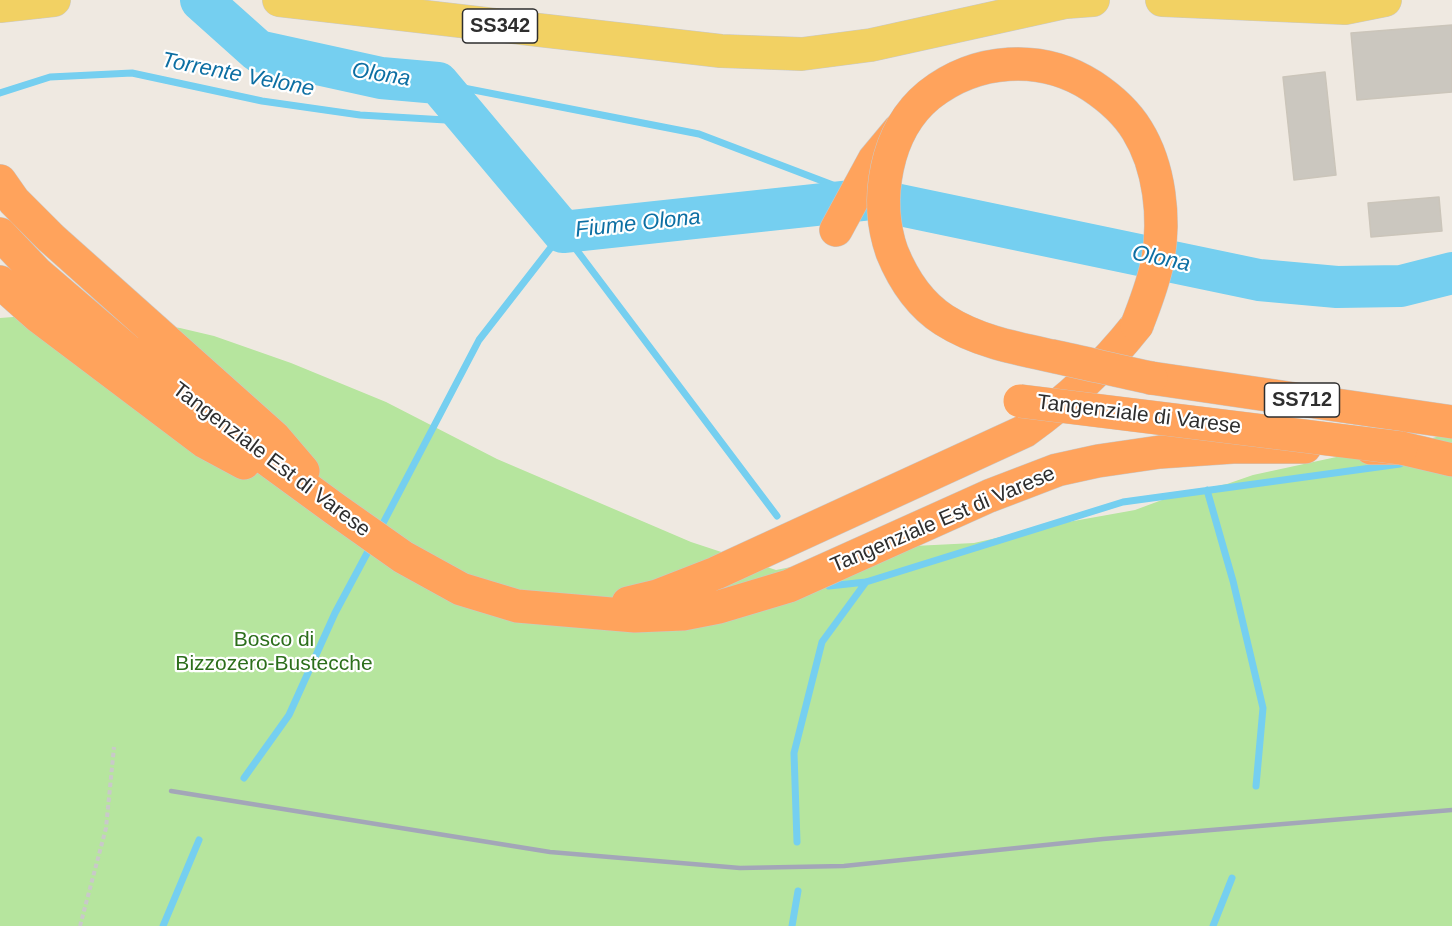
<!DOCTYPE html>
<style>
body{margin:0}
canvas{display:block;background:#efe9e1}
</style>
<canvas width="1452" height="926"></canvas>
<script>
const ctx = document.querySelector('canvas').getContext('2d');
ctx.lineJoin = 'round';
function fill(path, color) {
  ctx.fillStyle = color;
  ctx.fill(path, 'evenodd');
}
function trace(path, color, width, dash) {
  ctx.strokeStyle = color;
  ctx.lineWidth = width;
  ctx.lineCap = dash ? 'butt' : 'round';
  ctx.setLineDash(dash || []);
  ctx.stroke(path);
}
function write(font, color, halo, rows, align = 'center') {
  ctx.font = font + ' Arial,sans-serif';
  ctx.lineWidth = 4.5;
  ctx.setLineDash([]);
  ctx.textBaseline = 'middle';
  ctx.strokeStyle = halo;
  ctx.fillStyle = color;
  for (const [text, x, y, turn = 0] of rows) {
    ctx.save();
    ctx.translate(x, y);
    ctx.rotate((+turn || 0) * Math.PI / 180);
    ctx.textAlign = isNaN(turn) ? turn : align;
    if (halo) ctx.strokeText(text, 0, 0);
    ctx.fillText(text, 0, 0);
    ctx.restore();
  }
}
const green = new Path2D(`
 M67,313L103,316L180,328L214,336L291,363L386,402L497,459L691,542L776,570L871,551L914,546L974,543L1068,522L1135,510L1178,494L1227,484L1253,475L1341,456L1413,443L1452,433V926H0V318Z`);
const stream = new Path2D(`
 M438,83L699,134L846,190
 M0,93L50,77L132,73L262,101L360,115L446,120L472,124
 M1207,490L1233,581L1263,708L1256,786
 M380,529L479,340L563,232L777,516
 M829,586L866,582L1123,502L1400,464
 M244,778L289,715L335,613L372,544
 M797,842L794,753L822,642L866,582
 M163,926L199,840
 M792,926L798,891
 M1213,926L1232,878`);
const river = new Path2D(`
 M201,0L258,51L381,78L438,83L563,232L871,199L1259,280L1337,287L1401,286L1452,273`);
const building = new Path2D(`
 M1452,25V92L1357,100L1351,33Z
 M1325,72L1336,175L1294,180L1283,77Z
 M1439,197L1442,231L1371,237L1368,203Z`);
const path = new Path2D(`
 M80,926L106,828L114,747`);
const primary = new Path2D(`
 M279,0L721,51L802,54L871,45L1066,2L1093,0
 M1162,0L1345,8L1385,0
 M0,6L54,0`);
const highway = new Path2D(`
 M0,181L14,201L51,238L274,437L303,471
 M836,230L874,160L899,130
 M0,234L37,273L128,351L231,433L335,509L403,557L461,589L517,606L635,616L683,614L719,607L789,586L989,496L1057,470L1098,461L1160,452L1233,447H1305
 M0,282L38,316L205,442L244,463
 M1151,378L1452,422
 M1371,448H1401L1452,460
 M628,603L657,596L716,573L1025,431C1069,399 1103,368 1137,325`);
const rail = new Path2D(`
 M171,791L550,852L740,868L844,866L1103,839L1452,810`);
const highwayBridge = new Path2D(`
 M1137,325C1145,304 1154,282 1158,259C1165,218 1160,167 1137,130C1126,112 1110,98 1092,86C1041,53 976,58 929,95C885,131 874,201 892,252C903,279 919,304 944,320C977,341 1014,348 1052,356C1085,363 1118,371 1151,378
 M1020,401L1401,448`);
const shields = [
 [500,26,75],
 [1302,400,75]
];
const shieldNames = [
 ["SS342",500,26],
 ["SS712",1302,400]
];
const streetNames = [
 ["Tangenziale di Varese",1139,415,7],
 ["Tangenziale Est di Varese",271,460,37],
 ["Tangenziale Est di Varese",943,520,-23]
];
const parkNames = [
 ["Bosco di",274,640],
 ["Bizzozero-Bustecche",274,664]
];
const waterNames = [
 ["Torrente Velone",238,75,11],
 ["Olona",381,75,9],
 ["Fiume Olona",638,224,-6],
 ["Olona",1161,259,12]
];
fill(green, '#b6e59e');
trace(stream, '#75cff0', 7);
trace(river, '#75cff0', 42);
fill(building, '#cbc7bf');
trace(building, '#cbc5ba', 1.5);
trace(primary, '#c9c9c9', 34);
trace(highway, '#c9c9c9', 34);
trace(path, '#c9c9c9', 4, [4.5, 3]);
trace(primary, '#f2d163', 33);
trace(highway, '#ffa35c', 33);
trace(rail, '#a3a6b8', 4.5);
trace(highwayBridge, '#c9c9c9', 34, []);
trace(highwayBridge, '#ffa35c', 33);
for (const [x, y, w] of shields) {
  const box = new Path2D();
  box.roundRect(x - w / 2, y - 17, w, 34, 4.5);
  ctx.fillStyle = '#fff';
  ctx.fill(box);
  trace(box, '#2e2e2e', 1.5);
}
write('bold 20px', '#2e2e2e', null, shieldNames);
write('21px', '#2e2e2e', '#fff', streetNames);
write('21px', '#2c6e1b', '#fff', parkNames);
write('italic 22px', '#0d6fa3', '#fff', waterNames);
</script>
